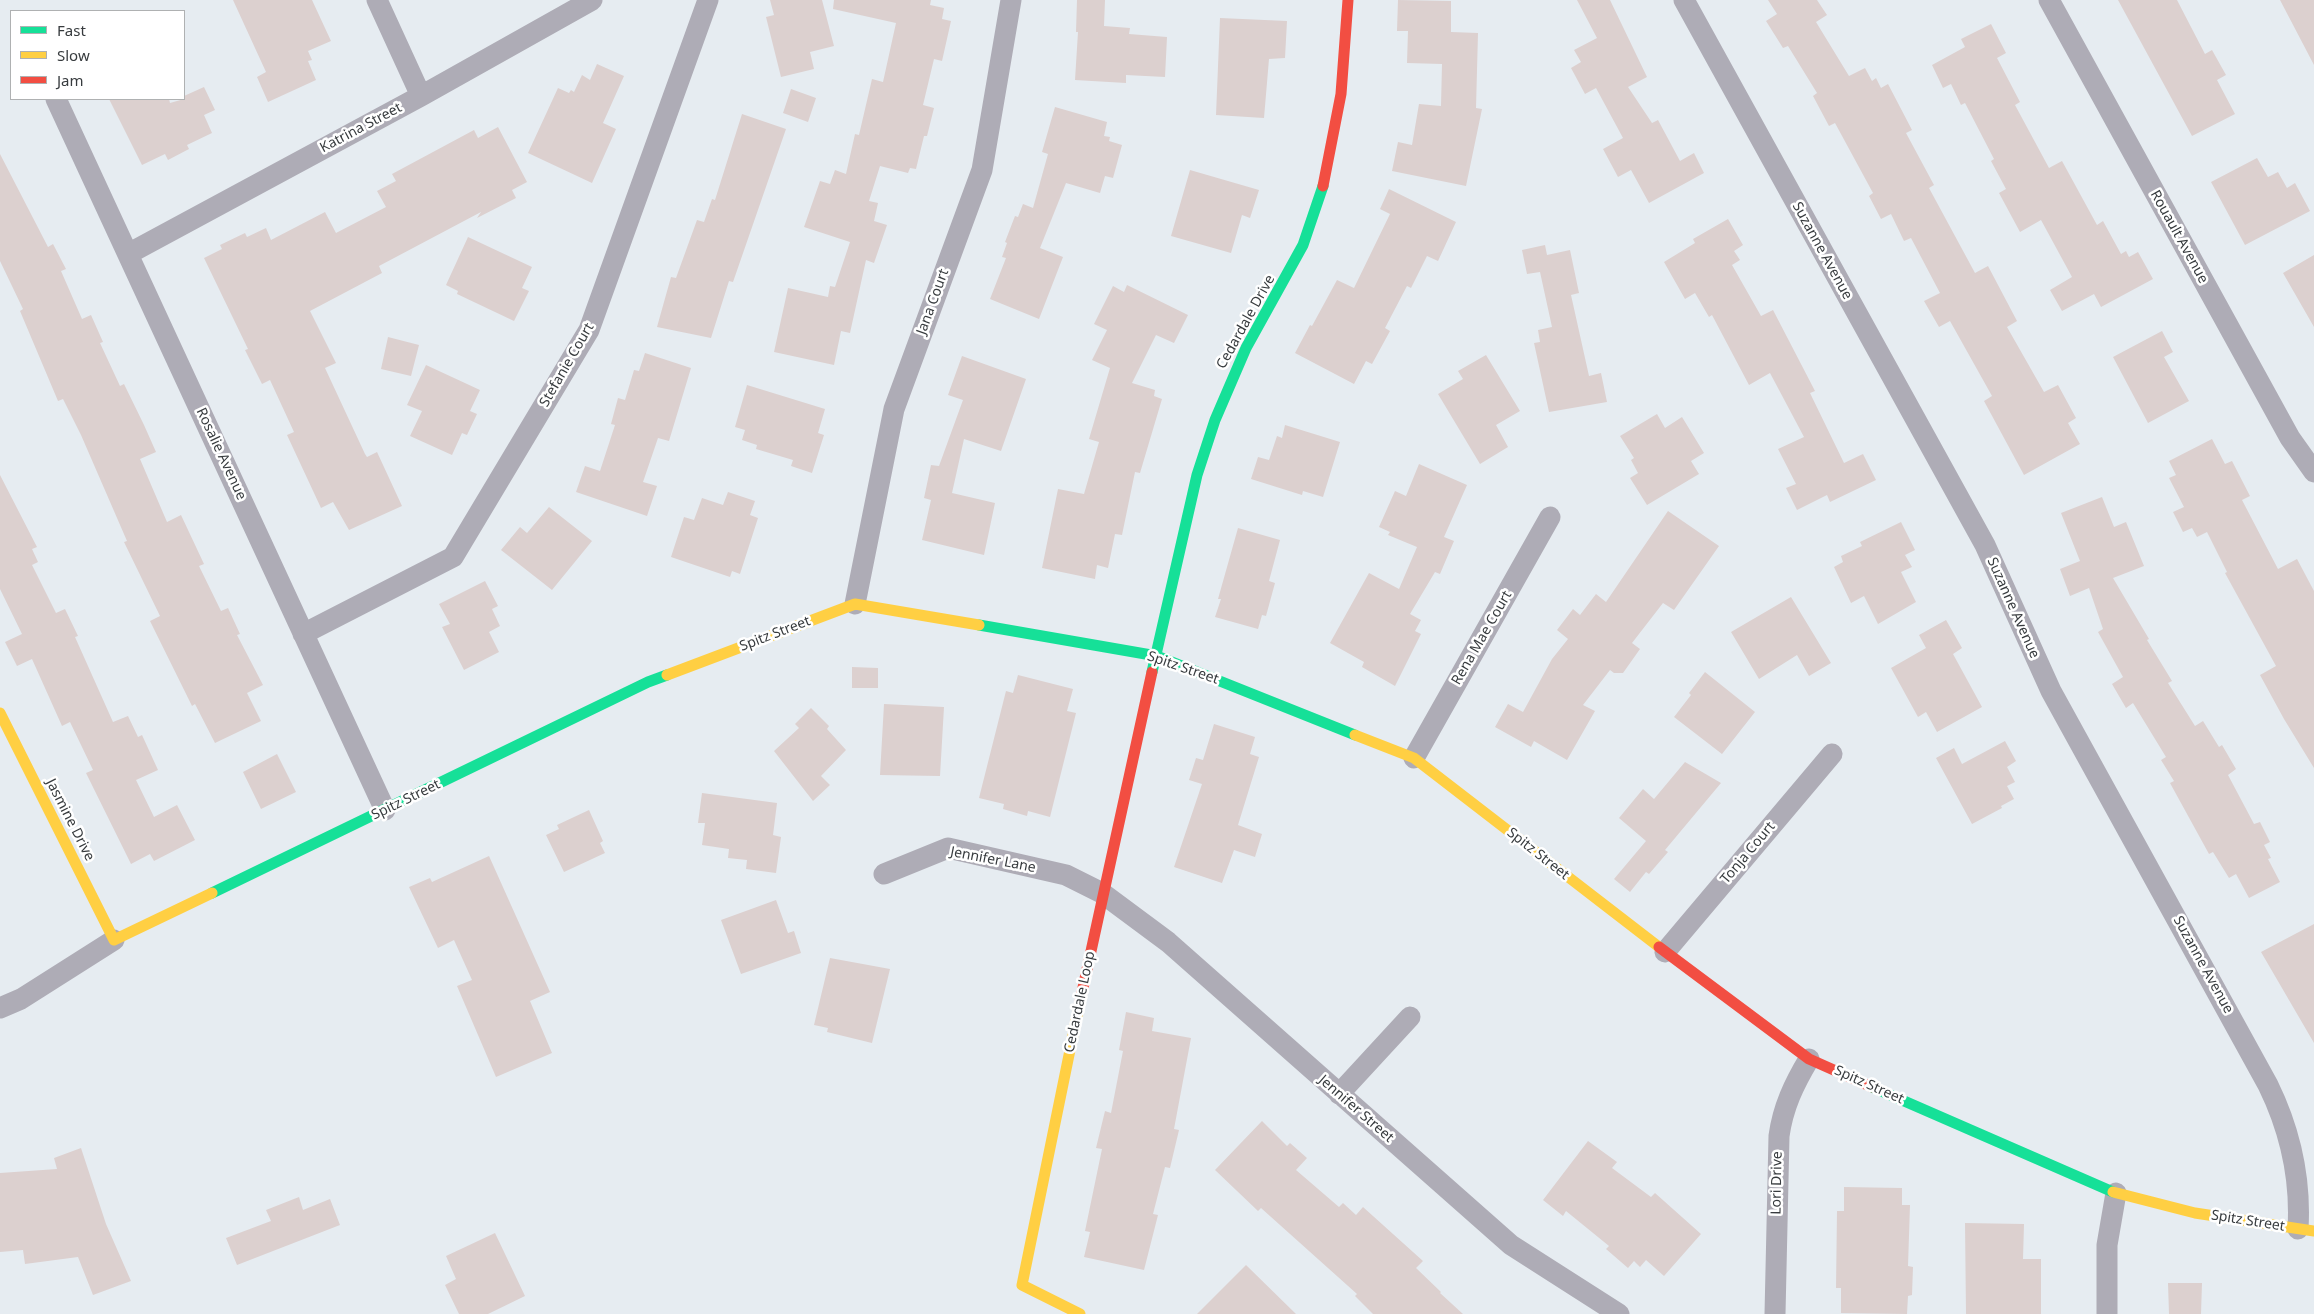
<!DOCTYPE html>
<style>
body{margin:0}
#map{position:relative;width:2314px;height:1314px;overflow:hidden;background:#e6ecf1;font-family:"Noto Sans",sans-serif}
canvas{display:block}
.legend{position:absolute;left:10px;top:10px;width:175px;height:90px;box-sizing:border-box;background:#fff;border:1px solid #afb1b2;margin:0;padding:6px 9px;list-style:none;font-size:15px;color:#373b3e}
.legend li{display:flex;align-items:center;gap:10px;height:25px}
.legend b{width:25px;border:1px solid #afb1b2}
</style>
<div id="map">
<canvas width="2314" height="1314"></canvas>
<ul class="legend">
<li><b style="height:6px;background:#16e098"></b>Fast</li>
<li><b style="height:6px;background:#ffcf43"></b>Slow</li>
<li><b style="height:6px;background:#f24e42"></b>Jam</li>
</ul>
</div>
<script>
const ctx = document.querySelector('canvas').getContext('2d');
ctx.lineJoin = 'round';
function fill(path, color) {
  ctx.fillStyle = color;
  ctx.fill(path, 'evenodd');
}
function trace(path, color, width, dash) {
  ctx.strokeStyle = color;
  ctx.lineWidth = width;
  ctx.lineCap = dash ? 'butt' : 'round';
  ctx.setLineDash(dash || []);
  ctx.stroke(path);
}
function write(font, color, halo, rows, align = 'center') {
  ctx.font = font + ' "Noto Sans",sans-serif';
  ctx.lineWidth = 5;
  ctx.setLineDash([]);
  ctx.textBaseline = 'middle';
  ctx.strokeStyle = halo;
  ctx.fillStyle = color;
  for (const [text, x, y, turn = 0] of rows) {
    ctx.save();
    ctx.translate(x, y);
    ctx.rotate((+turn || 0) * Math.PI / 180);
    ctx.textAlign = isNaN(turn) ? turn : align;
    if (halo) ctx.strokeText(text, 0, 0);
    ctx.fillText(text, 0, 0);
    ctx.restore();
  }
}
const building = new Path2D(`
 M233,0H312L331,41L308,51L312,60L308,61L316,80L268,102L257,77L266,72Z
 M770,0H822L834,46L810,52L814,69L781,77L766,17L774,15Z
 M834,0H931L930,5L944,8L942,19L951,21L942,61L934,59L923,105L934,108L927,136H924L916,169L910,168L908,173L880,166L869,201L878,203L874,221L887,225L874,263L866,260L850,333L841,331L834,365L774,352L788,288L828,297L830,286L835,287L850,242L804,227L820,181L830,184L835,170L846,174L855,134L859,135L872,79L883,82L896,23L833,9Z
 M1077,0H1105L1104,26L1130,28L1129,34L1167,37L1165,77L1126,75V83L1075,80L1078,32H1076Z
 M1398,0L1451,1V32L1478,33L1476,108L1482,109L1466,186L1392,171L1398,142L1412,145L1419,104L1441,106L1442,64L1407,63L1408,31H1397Z
 M1577,0H1610L1647,77L1628,87L1652,123L1658,120L1680,161L1694,153L1704,173L1649,203L1631,170L1618,177L1603,149L1623,138L1596,88L1585,94L1571,68L1581,62L1574,50L1597,38Z
 M1768,0H1817L1827,15L1816,22L1849,76L1865,68L1872,81L1876,78L1881,88L1888,84L1912,130L1906,133L1934,185L1929,188L1975,273L1988,266L2017,321L2007,327L2044,392L2058,385L2076,418L2068,423L2080,444L2024,475L1984,401L1992,396L1950,321L1939,327L1924,301L1940,293L1911,238L1904,241L1891,214L1881,219L1869,196L1873,193L1835,123L1829,126L1813,96L1817,93L1788,46L1783,48L1766,21L1777,14Z
 M2118,0H2177L2205,54L2212,50L2226,75L2217,80L2235,114L2192,136Z
 M2280,0H2314V65Z
 M1220,18L1287,21L1285,58L1269,59L1264,118L1216,115Z
 M1991,24L2006,53L1997,58L2020,102L2015,105L2049,168L2062,161L2097,225L2103,221L2121,254L2126,251L2129,257L2138,252L2153,279L2101,307L2094,294L2062,311L2050,290L2072,277L2041,220L2020,232L1999,193L2006,189L1991,161L1994,159L1965,103L1961,105L1951,84L1943,88L1932,65L1965,47L1961,39Z
 M597,64L624,76L603,123L616,129L592,183L528,153L558,88L569,93L571,90L574,92L582,75L590,80Z
 M204,87L215,110L204,115L212,133L187,145L189,149L168,160L165,154L142,165L109,99H169L170,103L184,99V96Z
 M791,89L816,98L808,122L783,113Z
 M1055,107L1107,122L1104,136L1110,137L1109,141L1122,145L1113,178L1105,176L1100,193L1066,183L1040,248L1063,257L1039,319L990,299L1006,258L1002,257L1007,243L1005,242L1015,216L1018,217L1023,204L1033,208L1048,154L1042,152Z
 M742,114L786,129L733,282L729,281L711,338L657,327L671,277L676,278L697,220L704,222L712,199L715,200Z
 M498,127L527,182L512,190L516,198L477,218L481,212L379,266L382,273L310,311L336,363L325,368L365,454L367,457L377,452L402,506L349,530L333,502L321,508L287,435L294,432L270,380L262,384L245,350L248,349L204,258L222,249L220,245L245,233L247,237L266,228L271,240L325,212L336,233L386,207L377,191L396,181L392,174L474,130L478,138Z
 M0,154L48,247L53,244L66,269L61,271L82,319L91,315L103,342L100,343L120,386L124,384L144,425L156,452L140,459L167,522L181,515L204,564L199,566L221,611L228,608L240,634L237,635L263,685L247,693L261,721L215,743L195,704L192,706L150,621L160,616L124,542L127,541L81,435L63,399L58,401L20,311L23,309L0,261Z
 M2257,158L2268,177L2278,172L2287,188L2295,183L2310,211L2245,245L2211,182Z
 M1190,170L1259,190L1250,218L1242,215L1231,253L1171,236Z
 M1389,189L1456,222L1438,261L1427,256L1411,288L1407,286L1385,328L1390,331L1372,364L1366,361L1354,384L1295,353L1310,325L1312,326L1337,280L1354,288L1390,214L1380,209Z
 M1728,219L1743,245L1734,251L1740,260L1732,265L1761,316L1773,310L1815,391L1810,393L1844,463L1863,454L1876,480L1830,502L1827,495L1797,510L1786,488L1796,484L1778,449L1804,437L1770,373L1749,385L1712,315L1709,317L1695,293L1685,299L1664,262L1695,243L1693,239Z
 M468,237L532,267L522,288L529,291L514,321L457,294L458,291L446,285Z
 M1545,245L1547,255L1570,250L1579,293L1571,295L1589,376L1601,373L1607,402L1549,412L1534,343L1540,342L1538,330L1552,327L1540,272L1527,274L1522,250Z
 M2314,255V327L2283,273Z
 M1127,285L1188,315L1174,343L1156,335L1132,383L1155,390L1154,396L1162,399L1140,473L1135,472L1122,535L1115,534L1108,568L1097,565L1095,579L1042,568L1058,489L1084,494L1099,442L1089,439L1110,368L1092,360L1107,330L1094,324L1113,286L1124,292Z
 M2162,331L2173,352L2164,357L2189,401L2148,423L2113,357Z
 M388,337L419,345L411,376L381,369Z
 M645,353L691,368L669,441L658,438L643,482L657,486L647,516L576,492L585,466L600,471L615,425L611,424L618,398L625,400L634,370L639,371Z
 M1486,355L1520,411L1496,425L1508,447L1480,464L1438,394L1463,379L1458,371Z
 M962,356L1026,379L1001,451L964,439L952,493L995,503L984,555L922,540L931,500L924,498L931,465L939,466L963,400L948,395Z
 M426,365L480,390L470,411L477,414L467,435L462,433L452,455L410,436L422,411L407,405Z
 M747,385L825,409L818,433L824,435L812,473L791,466L793,460L756,449L757,445L742,440L745,430L735,427Z
 M1657,414L1665,428L1682,417L1704,453L1691,461L1699,474L1647,505L1630,478L1638,473L1631,460L1634,458L1620,436Z
 M1285,425L1340,442L1323,497L1303,491L1302,495L1251,479L1258,457L1269,460L1277,436L1282,438Z
 M2212,439L2225,464L2232,461L2250,496L2242,500L2278,569L2297,559L2314,591V768L2284,719L2260,675L2276,666L2225,573L2227,572L2207,532L2197,537L2192,528L2183,532L2173,512L2184,507L2169,478L2176,475L2169,461Z
 M1419,464L1467,485L1444,537L1454,541L1440,574L1435,572L1410,614L1421,620L1415,631L1421,634L1395,686L1362,667L1364,662L1330,643L1369,573L1399,589L1417,547L1388,535L1390,532L1379,527L1395,491L1406,496Z
 M0,475L37,547L32,549L38,562L32,565L56,613L65,609L78,636L75,637L113,722L128,716L138,737L142,735L158,770L136,780L154,817L177,805L195,840L154,861L150,854L131,864L86,773L93,770L70,722L62,726L32,659L17,666L5,642L22,634L0,589Z
 M728,492L755,501L750,515L758,518L740,574L732,571L730,577L671,557L684,517L694,520L702,498L723,505Z
 M2102,497L2114,527L2126,522L2144,566L2113,578L2149,639L2147,640L2172,681L2168,683L2195,726L2203,721L2219,747L2222,745L2236,769L2228,775L2254,824L2260,822L2270,842L2264,845L2271,858L2268,859L2280,882L2249,898L2236,874L2229,878L2213,852L2209,854L2170,783L2174,781L2161,760L2166,757L2133,703L2126,708L2112,684L2123,677L2098,632L2103,629L2089,588L2070,596L2060,569L2080,561L2061,513Z
 M549,507L592,541L552,590L501,550L520,527L527,533Z
 M1668,511L1719,546L1674,610L1663,603L1632,643L1640,649L1623,673H1614L1610,670L1583,705L1595,711L1567,760L1534,741L1531,747L1495,727L1508,704L1523,712L1552,659L1568,639L1557,630L1573,609L1580,615L1596,594L1606,602Z
 M1901,522L1915,550L1905,555L1912,567L1901,572L1916,602L1878,624L1864,596L1851,603L1834,567L1843,562L1841,556L1862,546L1860,542Z
 M1238,528L1280,540L1269,581L1275,583L1266,616L1262,615L1258,629L1215,617L1221,599H1218Z
 M485,581L498,606L492,609L500,626L489,632L499,652L464,670L442,627L450,624L439,604Z
 M1791,597L1831,663L1809,676L1797,655L1759,679L1731,632Z
 M1946,620L1962,648L1953,654L1982,707L1937,732L1926,712L1918,717L1891,668L1926,648L1919,635Z
 M852,667L878,668V688H852Z
 M1705,672L1755,712L1722,754L1674,717L1691,695L1689,693Z
 M1018,675L1073,689L1067,711L1076,713L1050,817L1028,811L1027,816L1003,809L1004,804L979,798L1006,691L1013,693Z
 M884,704L944,707L940,776L880,775Z
 M811,708L829,726L827,729L846,750L821,776L830,785L813,801L774,751L799,728L795,724Z
 M1214,724L1255,737L1250,754L1259,757L1238,825L1262,834L1255,857L1234,850L1222,883L1174,867L1202,784L1189,780L1196,758L1203,760Z
 M2005,741L2016,761L2007,767L2015,782L2007,786L2014,799L2001,806L2002,808L1972,824L1936,758L1954,748L1962,764Z
 M277,754L296,792L261,809L243,772Z
 M1685,762L1721,783L1665,850L1668,852L1649,874L1646,872L1630,892L1614,879L1646,841L1619,818L1643,789L1654,799Z
 M702,793L777,803L773,835L781,837L776,873L746,869L747,860L728,858L729,849L702,845L705,823H698Z
 M589,810L603,841L600,843L605,853L564,872L546,835L559,829L557,825Z
 M489,856L550,992L530,1001L552,1053L496,1077L457,986L472,980L454,940L438,948L409,887L430,878L432,882Z
 M776,900L788,933L794,931L801,953L741,974L721,920Z
 M2314,924V1043L2261,952Z
 M830,958L890,969L872,1043L827,1032L828,1028L814,1025Z
 M1126,1012L1154,1018L1152,1031L1191,1038L1174,1129L1179,1130L1170,1168L1165,1167L1153,1214L1158,1215L1144,1270L1084,1257L1090,1232L1085,1231L1102,1149L1096,1148L1105,1111L1111,1113L1123,1051L1119,1050Z
 M1262,1121L1287,1146L1290,1143L1307,1158L1296,1170L1339,1207L1343,1203L1356,1215L1363,1207L1423,1261L1416,1268L1441,1292L1440,1293L1463,1314H1373L1355,1296L1357,1294L1261,1208L1258,1211L1215,1170Z
 M1588,1141L1617,1162L1612,1168L1651,1197L1655,1193L1701,1234L1664,1276L1646,1260L1640,1267L1634,1261L1628,1268L1606,1249L1609,1246L1566,1211L1563,1216L1543,1200Z
 M81,1148L106,1224L131,1281L93,1295L78,1257L25,1264L23,1250L0,1252V1173L57,1169L54,1158Z
 M1844,1187L1902,1188V1205H1910L1908,1266L1913,1267L1912,1295L1908,1296L1907,1314L1841,1313V1288H1836L1837,1211H1844Z
 M299,1197L303,1210L330,1199L340,1225L237,1265L226,1238L271,1221L266,1210Z
 M1965,1223L2024,1224L2023,1259H2041V1314H1966Z
 M495,1233L525,1296L488,1314H459L445,1285L456,1279L446,1256Z
 M1246,1265L1296,1314H1197Z
 M2168,1283H2202L2201,1314H2169Z`);
const street = new Path2D(`
 M377,0L421,96
 M1684,0L1985,545L2051,691L2268,1085C2291,1132 2301,1178 2298,1229
 M2049,0L2290,438L2314,472
 M56,99L385,810
 M128,254L421,96L592,0
 M855,604L894,409L982,170L1011,0
 M303,634L453,557L589,330L708,0
 M1414,758L1550,517
 M884,874L948,848L1066,875L1102,893L1168,942L1511,1245L1619,1314
 M1665,952L1832,754
 M0,1008L21,999L114,940
 M1339,1094L1410,1017
 M1775,1314L1779,1136C1783,1107 1794,1084 1809,1059
 M2107,1314V1245L2116,1193`);
const fast = new Path2D(`
 M979,625L1157,656L1355,735
 M1152,672L1197,475L1215,420L1246,348L1303,245L1323,186
 M212,893L648,682L667,675
 M1872,1087L2113,1192`);
const slow = new Path2D(`
 M667,675L855,604L979,625
 M0,713L114,940L212,893
 M1355,735L1414,758L1659,947
 M1079,1006L1022,1285L1080,1314
 M2113,1192L2195,1213L2314,1231`);
const jam = new Path2D(`
 M1323,186L1341,94L1348,0
 M1659,947L1809,1059L1872,1087
 M1079,1006L1152,672`);
const streetNames = [
 ["Katrina Street",361,128,-28],
 ["Rouault Avenue",2179,237,61],
 ["Suzanne Avenue",1822,251,61],
 ["Jana Court",933,302,-70],
 ["Cedardale Drive",1246,322,-61],
 ["Stefanie Court",567,365,-60],
 ["Rosalie Avenue",221,454,65],
 ["Suzanne Avenue",2013,608,66],
 ["Spitz Street",775,634,-21],
 ["Rena Mae Court",1482,638,-60],
 ["Spitz Street",1183,668,19],
 ["Spitz Street",406,800,-26],
 ["Jasmine Drive",70,820,63],
 ["Tonja Court",1748,853,-50],
 ["Spitz Street",1538,854,38],
 ["Jennifer Lane",993,860,11],
 ["Suzanne Avenue",2203,965,61],
 ["Cedardale Loop",1080,1002,-78],
 ["Spitz Street",1869,1085,24],
 ["Jennifer Street",1356,1109,41],
 ["Lori Drive",1777,1183,-89],
 ["Spitz Street",2248,1221,9]
];
fill(building, '#dcd0cf');
trace(street, '#aeacb6', 21);
trace(fast, '#16e098', 11);
trace(slow, '#ffcf43', 11);
trace(jam, '#f24e42', 11);
write('14px', '#373b3e', '#fff', streetNames);
</script>
